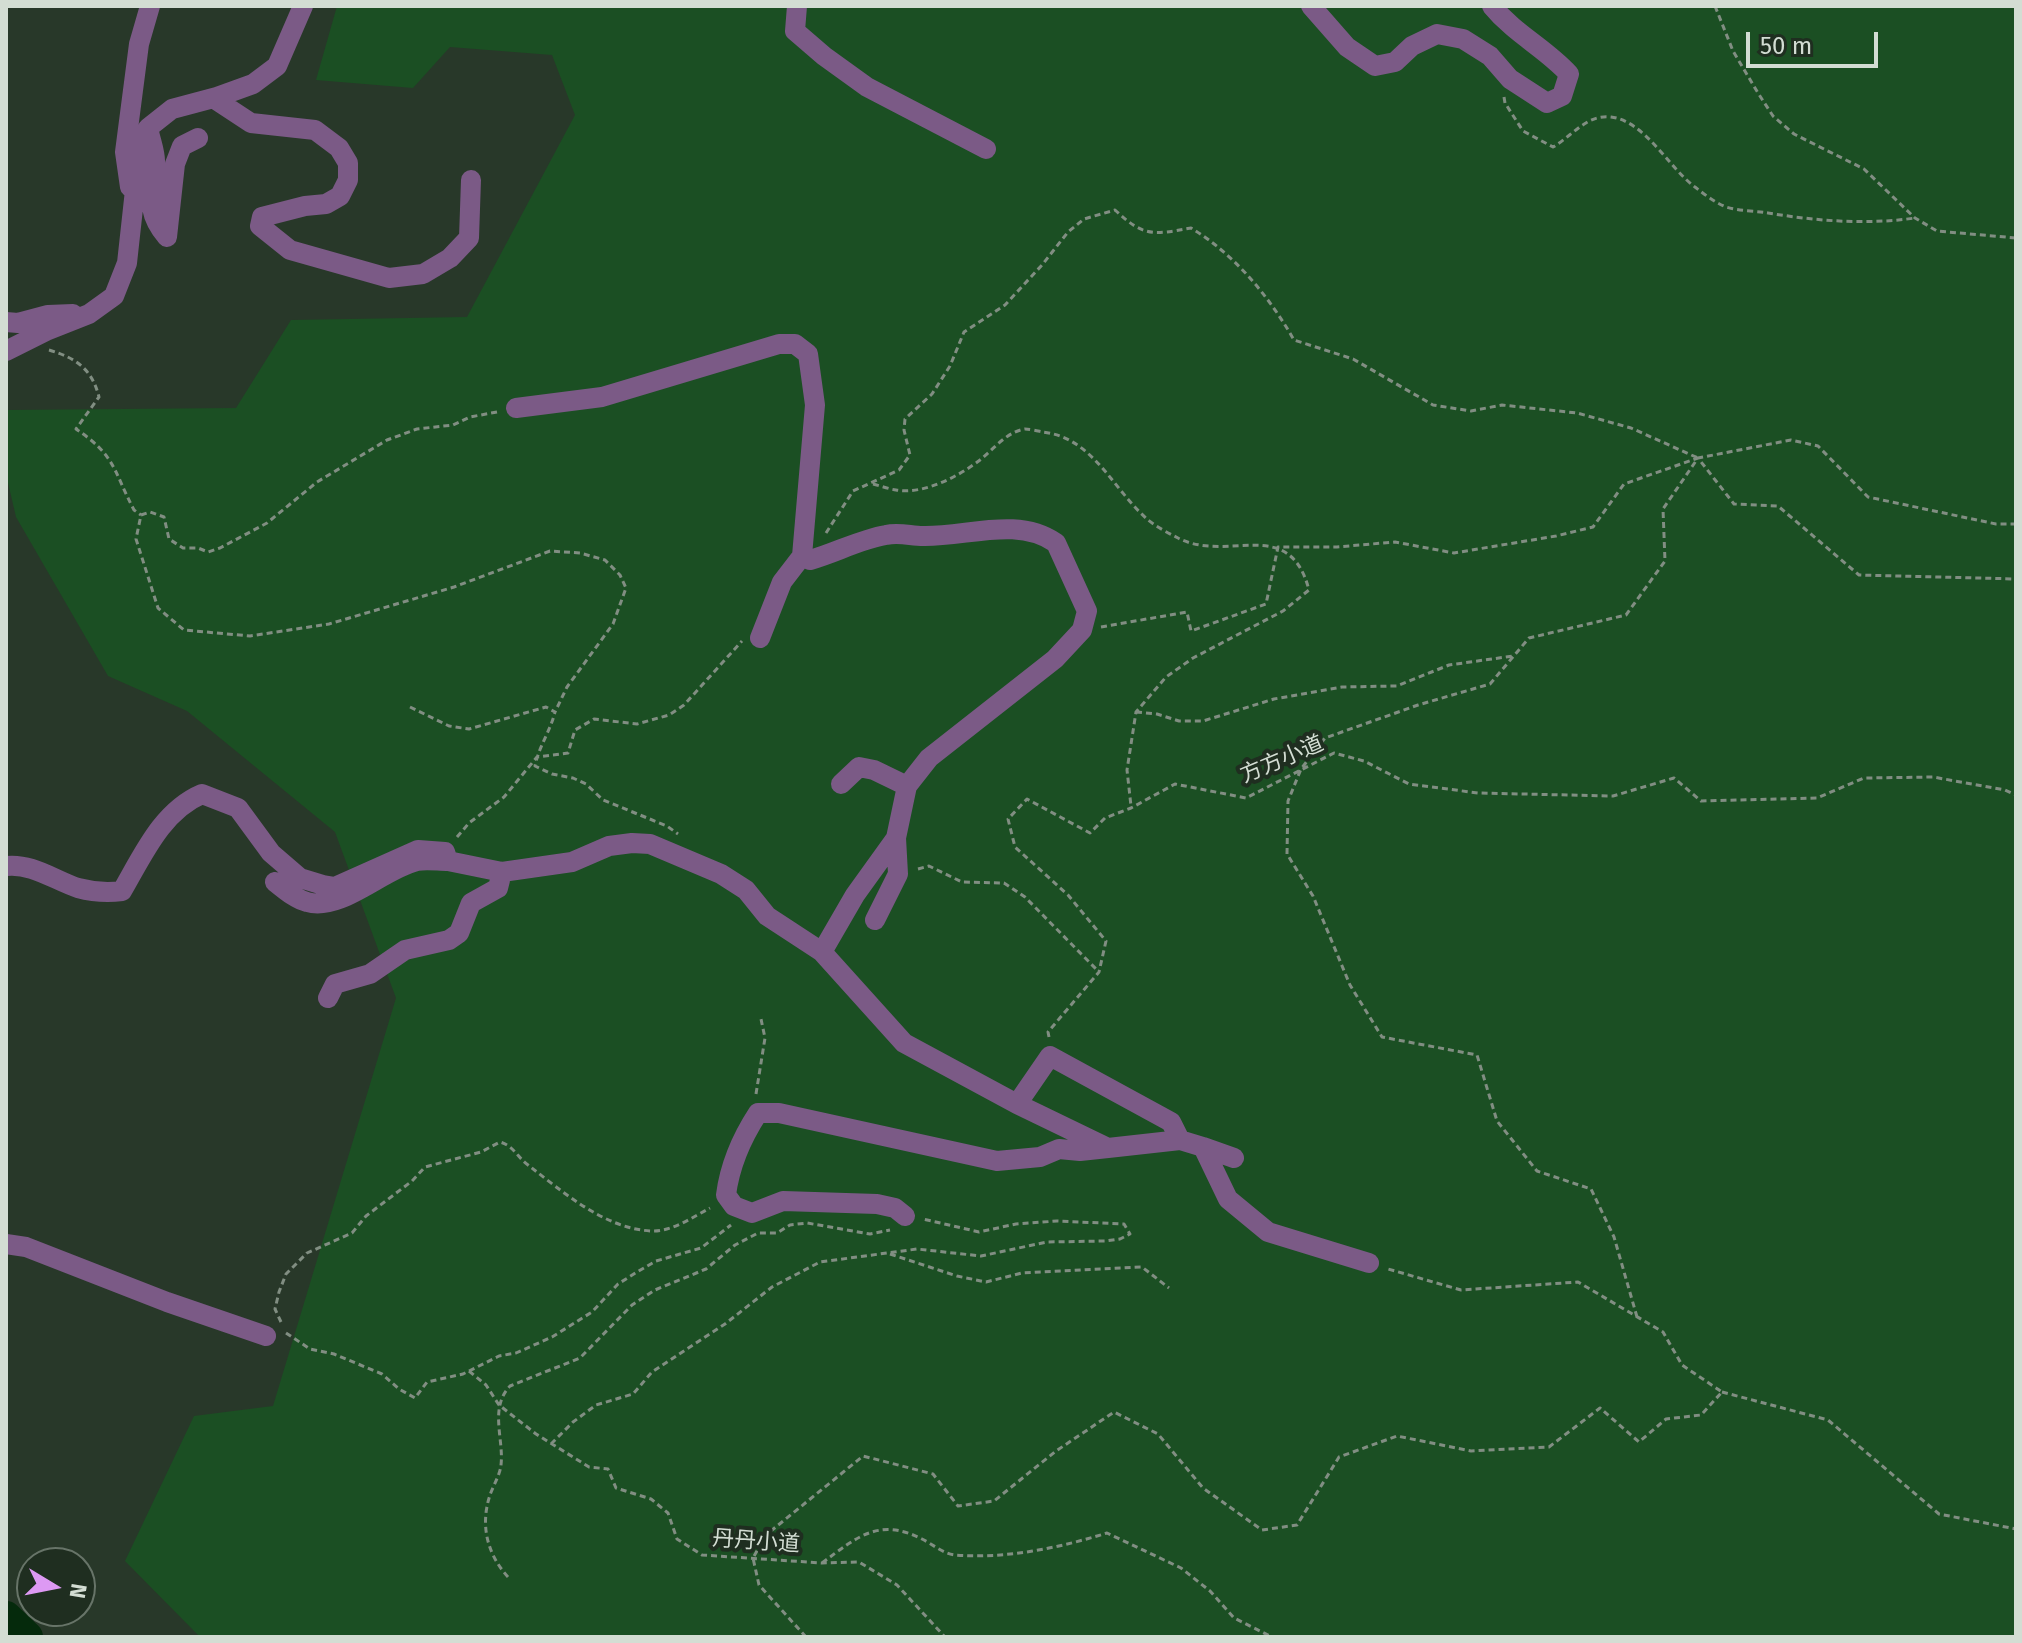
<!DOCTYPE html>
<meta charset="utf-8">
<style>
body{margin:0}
#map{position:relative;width:2022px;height:1643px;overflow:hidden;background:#283829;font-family:"Fira Sans",sans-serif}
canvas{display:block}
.frame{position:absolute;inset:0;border:8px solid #d3ddd3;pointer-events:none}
.north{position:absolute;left:16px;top:1547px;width:80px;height:80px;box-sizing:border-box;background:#1f2e20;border:2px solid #677468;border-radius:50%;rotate:100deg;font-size:22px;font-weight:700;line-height:32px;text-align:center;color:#d3ddd3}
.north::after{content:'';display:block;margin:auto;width:28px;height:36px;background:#dd99f3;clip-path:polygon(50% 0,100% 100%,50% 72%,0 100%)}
.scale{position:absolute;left:1746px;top:32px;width:132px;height:36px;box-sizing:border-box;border:4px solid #d3ddd3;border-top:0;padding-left:10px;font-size:24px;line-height:28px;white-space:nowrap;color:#d3ddd3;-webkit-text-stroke:6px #1f2e20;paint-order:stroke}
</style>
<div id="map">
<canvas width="2022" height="1643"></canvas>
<div class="frame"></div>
<div class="north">N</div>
<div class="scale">50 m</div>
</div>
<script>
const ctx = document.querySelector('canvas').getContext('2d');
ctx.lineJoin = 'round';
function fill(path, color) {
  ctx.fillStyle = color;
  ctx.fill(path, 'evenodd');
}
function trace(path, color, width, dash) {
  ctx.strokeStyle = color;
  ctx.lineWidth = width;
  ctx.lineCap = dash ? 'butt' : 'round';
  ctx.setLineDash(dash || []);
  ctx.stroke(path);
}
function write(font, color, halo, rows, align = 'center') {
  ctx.font = font + ' "Fira Sans","Noto Sans SC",sans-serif';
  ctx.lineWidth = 8;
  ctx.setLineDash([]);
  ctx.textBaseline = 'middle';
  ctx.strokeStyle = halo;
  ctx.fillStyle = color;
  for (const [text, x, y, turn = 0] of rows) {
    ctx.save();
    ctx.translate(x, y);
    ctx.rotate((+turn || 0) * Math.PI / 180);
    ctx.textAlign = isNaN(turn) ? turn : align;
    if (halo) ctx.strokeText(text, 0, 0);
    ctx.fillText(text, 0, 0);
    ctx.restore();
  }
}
const green = new Path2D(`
 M337,6H2016V1637H200L125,1561L194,1416L273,1406L396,998L335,832L187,711L108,676L16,517L6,474V410L236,408L291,320L467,317L575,115L552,55L450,47L413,88L316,80Z`);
const river = new Path2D(`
 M6,1617L27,1637`);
const path = new Path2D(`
 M1715,6L1733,51L1758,93L1773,116L1794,134L1864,169L1915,218L1937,231L2016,238
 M1504,97L1505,103L1523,131L1553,147C1572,136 1587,114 1611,117C1645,121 1669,168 1695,187C1704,194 1714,202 1726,207C1739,211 1755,211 1768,213C1817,221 1866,225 1915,218
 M49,350C76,358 92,369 99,397L76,429C116,456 113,470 134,510L141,515
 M497,412L470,417L453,425L417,429L387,440L317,482L267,523L220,548L208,552L198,548H183L169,539L164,517L150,512L141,515L136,539L158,608L184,630L250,636L329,624L454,587L550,551L580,553L605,560L620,575L626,588L613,624L567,687L555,712
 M873,484C881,486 889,489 896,490C924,495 959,476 980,460C994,449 1006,432 1025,429C1030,429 1038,431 1043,432C1093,438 1112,488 1147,519C1155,526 1168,533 1178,538C1228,564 1289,514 1309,590L1283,611L1193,658L1166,677L1136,712L1127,770L1131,806
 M826,533L853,491L899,470L910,455L904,430L905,419L932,394L950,366L964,332L1005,305L1042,265L1068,232L1084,219L1115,210C1144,237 1152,235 1191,228C1234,254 1269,296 1294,340L1353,359L1433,405L1471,411L1502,405L1577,413L1631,428L1698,458
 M1101,627L1187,612L1191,631L1266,604L1278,547H1337L1395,542L1454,553L1556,536L1593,527L1624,484L1698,458L1734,504L1778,506L1859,575L2016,579
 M410,707L449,726L469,729L546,707L555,712C550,732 539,746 535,766L552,774L573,778L586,784L603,800L667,826L678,834
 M1136,712L1157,714L1179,721H1203L1274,699L1342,687L1397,686L1449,665L1513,656
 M457,837L469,823L504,797L537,757L568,753L575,730L594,719L637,724L669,715L684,705L742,641
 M918,869L929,866L962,882L1004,883L1025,897L1099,972
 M1049,1037L1048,1032L1099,972L1106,941L1068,895L1015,847L1008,819L1027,799L1090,833L1105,818L1131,808L1175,784L1246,798L1334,753L1364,761L1409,784L1478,793L1613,796L1674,778L1701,801L1817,798L1864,778L1933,777L2005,790L2016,795
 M756,1094L765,1038L761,1019
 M890,1254L957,1276L986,1282L1022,1273L1142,1267L1169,1288
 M1637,1317L1614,1237L1591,1189L1537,1171L1497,1121L1477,1055L1382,1037L1350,985L1313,896L1287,854L1288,801L1301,769L1325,738L1418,705L1490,684L1529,638L1626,615L1665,561L1663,509L1698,458L1791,440L1818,446L1868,497L1996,524H2016
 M281,1322L275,1309L279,1292L286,1274L307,1253L352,1233L366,1216L412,1181L425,1167L481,1152L500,1142C514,1146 517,1157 528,1165C563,1192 606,1230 653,1231C673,1231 693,1217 710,1208
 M286,1333L310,1349L334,1354L382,1374L399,1389L415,1398L427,1382L463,1374L499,1356L516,1353L552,1337L592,1312L618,1284L637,1272L656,1261L701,1248L731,1225
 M469,1371L486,1385L499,1405L536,1434L589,1467L608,1469L616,1488L651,1499L668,1513L677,1539L702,1555L822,1563L859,1562L897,1585L945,1637
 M1722,1392L1828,1420L1939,1514L2016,1529
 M551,1444L573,1422L596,1405L633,1394L652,1372L725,1324L772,1287L820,1262L917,1249L981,1256L1047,1242L1105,1241L1120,1239L1130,1234L1124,1224L1057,1221L1016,1224L979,1232L923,1219
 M822,1563C857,1537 879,1517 922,1539C932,1544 944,1554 955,1555C1006,1559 1059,1548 1107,1533L1181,1568L1210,1591L1234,1618L1272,1637
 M508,1577C487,1554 480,1525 490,1495C493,1486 500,1475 501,1465C504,1439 489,1408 510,1386L580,1358L632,1305L655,1290L706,1269L735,1245L758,1233H777L790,1225L807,1223L870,1234L890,1230
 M806,1637L759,1585L753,1558L766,1535L863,1456L933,1474L958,1506L994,1501L1056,1451L1114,1412L1158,1434L1203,1488L1262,1530L1297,1525L1339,1457L1397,1436L1471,1451L1549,1447L1600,1408L1639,1442L1666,1419L1701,1415L1722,1392L1682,1365L1663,1332L1578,1282L1461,1290L1388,1269
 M1413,1637H1420`);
const minor = new Path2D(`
 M797,6L795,31L824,56L867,87L986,149
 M1311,6L1347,47L1375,66L1395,62L1412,46L1437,34L1463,39L1490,56L1510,79L1547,103L1562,96L1569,74C1544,47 1516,35 1492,6
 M213,98L251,123L315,130L339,148L348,163V180L340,196L326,204L305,206L262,217L260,226L290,250L389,278L423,274L450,258L469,238L471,180
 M149,132C151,142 156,154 155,164C153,195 144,210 167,237L175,164L182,146L198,138
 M130,187L125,152L139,44L150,6
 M6,322L18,323L48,315L73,314
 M6,351L46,331L89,314L114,296L127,263L136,181L148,128L172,109L217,97L253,84L277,66L303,6
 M760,638L782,582L802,556
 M841,784L859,767L874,770L907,786
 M6,866C32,863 54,880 78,888C93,892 107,893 122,891C143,855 162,811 202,794L238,808L271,853L300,878L323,885L335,887L418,850L445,852L448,861C438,861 426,859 417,861C383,869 341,912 307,902C295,899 284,889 275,882
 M502,872L572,862L609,846L632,843L650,844L721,874L746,890L767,916L822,952L855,895L896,838L907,786L929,758L1055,659L1082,630L1087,611L1056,543C1017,516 967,537 923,536C911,536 899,532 886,535C861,539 835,553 810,560L802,556L815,405L808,354L795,344H779L602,397L516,408
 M875,920L898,874L896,838
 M822,952L904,1043L1017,1104L1108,1148L1180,1140L1203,1147L1228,1199L1268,1232L1369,1263
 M328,998L335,984L370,974L405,950L449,940L459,933L471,903L498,888L502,872L448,861
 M1017,1104L1050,1056L1171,1122L1180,1140
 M1203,1147L1234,1158
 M905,1216L895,1208L877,1204L783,1201L752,1213L734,1206L726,1195C730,1164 741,1139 758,1113H779L997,1161L1040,1157L1059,1149L1080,1151L1108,1148
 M6,1244L26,1247L167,1302L266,1336`);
const streetNames = [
 ["方方小道",1282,760,-23],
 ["丹丹小道",756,1542,4]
];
fill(green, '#1b4f23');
trace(river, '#052a0c', 32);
trace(path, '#818e82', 3, [6, 4]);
trace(minor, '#7b5a86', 20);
write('22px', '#d3ddd3', '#1f2e20', streetNames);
</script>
